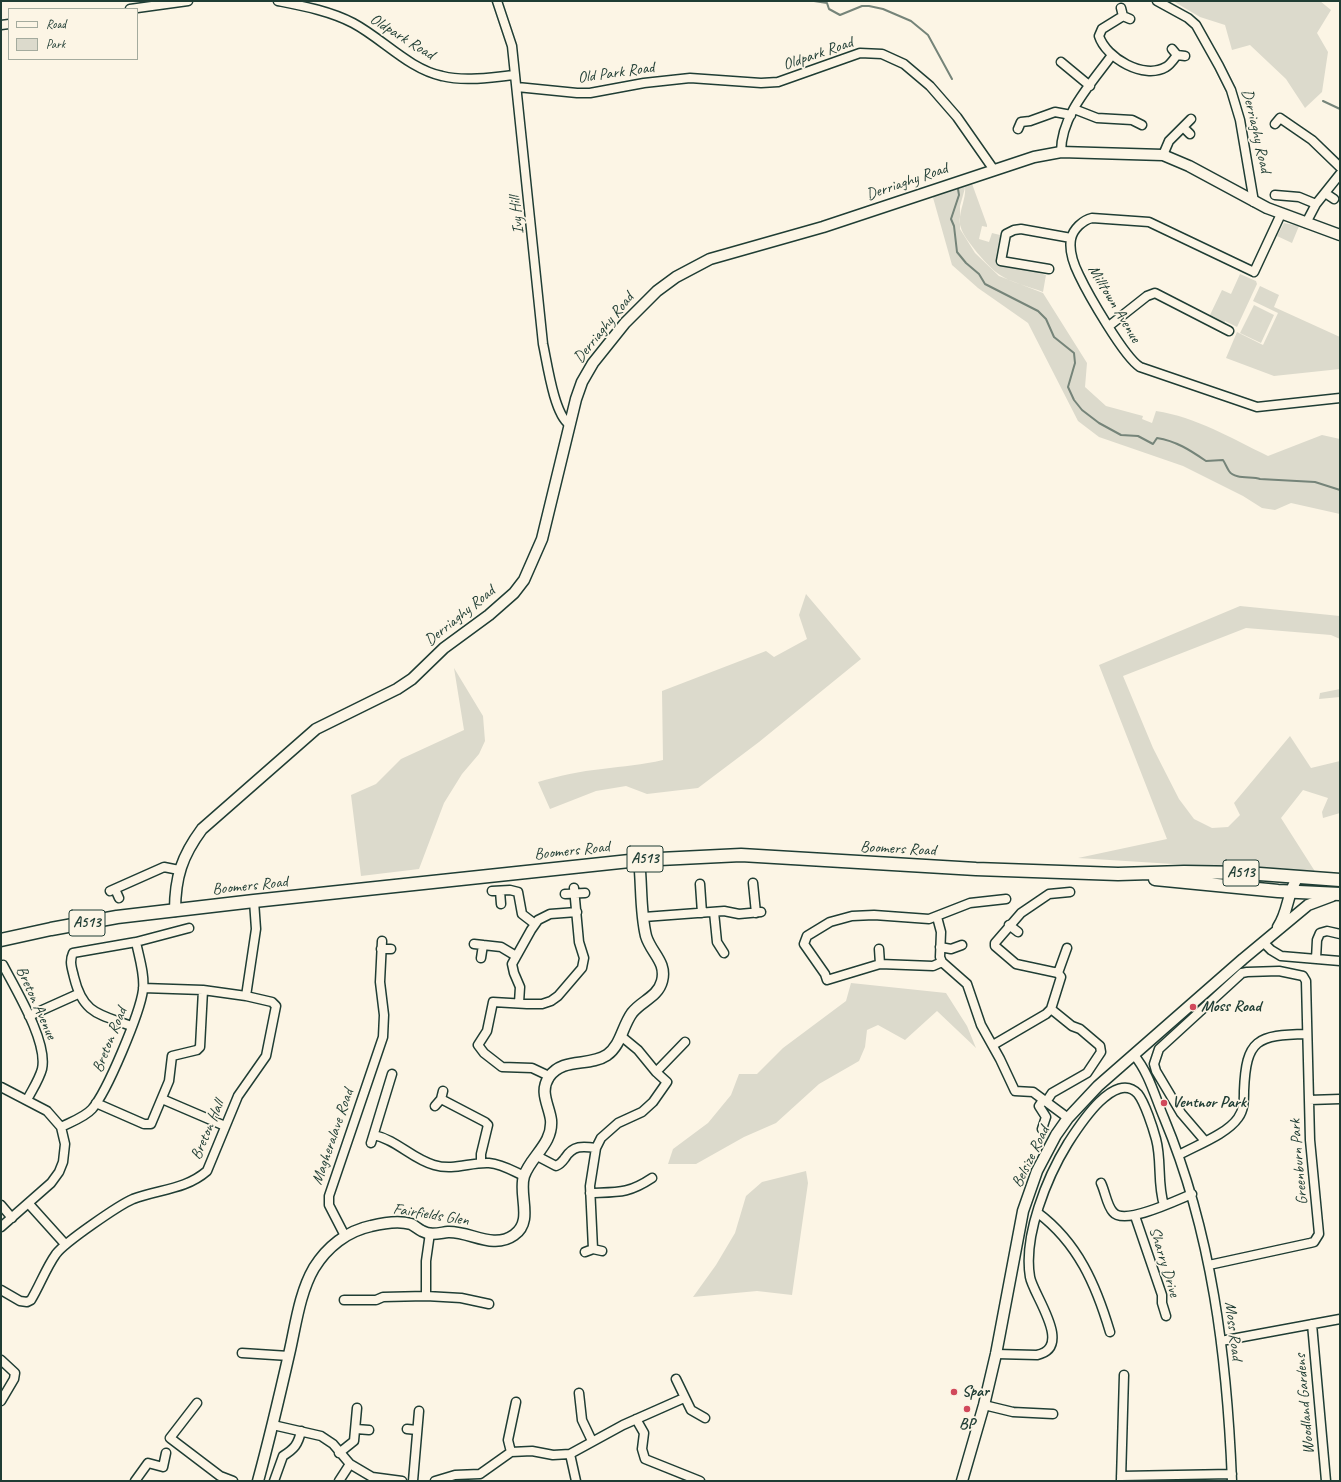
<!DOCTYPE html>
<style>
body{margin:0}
#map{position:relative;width:1341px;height:1482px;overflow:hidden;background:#fcf5e5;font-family:Caveat,sans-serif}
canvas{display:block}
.frame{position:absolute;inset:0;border:2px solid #1f3d34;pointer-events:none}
.legend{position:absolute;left:8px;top:8px;width:130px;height:52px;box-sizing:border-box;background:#fcf5e5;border:1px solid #a4ab9e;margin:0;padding:5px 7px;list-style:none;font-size:12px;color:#1f3d34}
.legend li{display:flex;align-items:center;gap:8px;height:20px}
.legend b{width:20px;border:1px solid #a4ab9e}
</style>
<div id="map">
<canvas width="1341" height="1482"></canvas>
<div class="frame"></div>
<ul class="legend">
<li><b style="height:5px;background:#fcf5e5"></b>Road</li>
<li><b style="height:11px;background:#dcdacc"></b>Park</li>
</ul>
</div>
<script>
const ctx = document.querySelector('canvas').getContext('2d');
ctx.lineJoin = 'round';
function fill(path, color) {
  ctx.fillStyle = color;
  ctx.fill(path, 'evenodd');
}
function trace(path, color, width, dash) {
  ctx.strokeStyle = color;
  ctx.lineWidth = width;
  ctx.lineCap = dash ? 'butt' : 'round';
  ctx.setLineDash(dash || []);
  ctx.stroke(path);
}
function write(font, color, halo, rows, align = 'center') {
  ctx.font = font + ' Caveat,sans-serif';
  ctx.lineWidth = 3.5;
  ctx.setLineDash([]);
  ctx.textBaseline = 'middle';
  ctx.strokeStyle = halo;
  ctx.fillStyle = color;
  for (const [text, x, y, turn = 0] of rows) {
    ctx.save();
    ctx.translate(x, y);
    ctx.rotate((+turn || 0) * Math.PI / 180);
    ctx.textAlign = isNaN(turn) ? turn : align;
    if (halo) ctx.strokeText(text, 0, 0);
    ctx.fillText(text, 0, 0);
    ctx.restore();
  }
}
const green = new Path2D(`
 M1173,1H1320L1331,10L1317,33L1328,52L1322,92L1305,108L1286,79L1250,45L1232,50L1225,25L1200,17Z
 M971,181L987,225V227L982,226L979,239L989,242L992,233L1000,235L1002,239L999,262L1039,270V273L1046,275L1043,292C1030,287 1010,282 1000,275C990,269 964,239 961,228C956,214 969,196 964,183Z
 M963,183L965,188L960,206V229L975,253L999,276L1043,293L1087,363L1085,387L1106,406L1143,416L1142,419L1152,423L1156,411C1196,417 1231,438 1268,456L1322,435L1340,439V514L1291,503L1275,510L1262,508L1243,496L1183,466L1099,437L1078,421L1028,323L978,288L952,265L932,194Z
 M1259,199H1261L1303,214L1299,215L1271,205Z
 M1284,223L1299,226L1292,243L1277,236Z
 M1240,274L1256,281L1257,284L1237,327L1225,321L1224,324L1209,317L1222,290L1231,294Z
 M1260,286L1279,295L1274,307L1340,337V369L1274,376L1226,358L1237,332L1263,345L1278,313L1253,301Z
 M1254,305L1274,315L1261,343L1240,333Z
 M806,594L861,659L759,742L698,788L647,794L626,786L596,791L550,809L538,782C559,776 580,771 602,769C624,766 642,765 663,760L662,691L766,651L774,657L807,639L799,615Z
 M1240,606L1340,616V639L1331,635L1246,628L1123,676L1153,748L1179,799L1194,819L1212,828L1228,827L1240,815L1234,803L1290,736L1311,768L1340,761V813L1323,818L1322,812L1328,798L1303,790L1281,818L1316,873L1078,858L1167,839L1099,665Z
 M454,668L483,716L485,741L479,754L462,774L444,803L419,869L361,876L351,795L376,784L401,759L464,730Z
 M1340,689V697L1319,699L1320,693Z
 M851,983L946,993L967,1026L976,1048L937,1011L905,1040L878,1025L867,1030L865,1047L859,1061L819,1084L776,1123L744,1137L696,1164H668L673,1149L708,1123L731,1095L739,1074H757L783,1048L846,1001Z
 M806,1171L808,1183L792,1295L757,1291L693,1297L716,1265L735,1233L746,1196L762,1182Z`);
const stream = new Path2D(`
 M814,1L827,3L829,9L840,15L862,6H869L883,9L911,21L928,35L952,79
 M1323,101L1340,109
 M958,189L959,195L951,219L954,226L957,252L966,263L979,274L985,284L1038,311L1046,319L1054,337L1074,353L1075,363L1068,387L1074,400L1082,410L1099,423L1121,435L1138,436L1153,444L1157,438C1176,441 1190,450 1206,461L1223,460C1225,463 1227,468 1229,471C1235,480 1252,476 1260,479L1315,482L1340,490`);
const minor = new Path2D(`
 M278,1C303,6 330,11 353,23C383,39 409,69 442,76C466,82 492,77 515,75
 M497,1L512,46L543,344C547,362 554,414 569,424
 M1157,1L1188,18L1196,25L1219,66L1231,90L1240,120L1254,202
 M1121,8L1123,16L1130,19
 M130,9L188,1
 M1123,16L1102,29L1099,36C1106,58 1144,80 1166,67C1170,65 1174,59 1177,55
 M1,25L9,24
 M1172,49L1177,55L1185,56
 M1061,62L1090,86
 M517,87L577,93H590L644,83L690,78L761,83L778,82L860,53L882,54L904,64L930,86L957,117L994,170
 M1074,109L1097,118L1132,120L1142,125
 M1275,124L1280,118L1312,140L1340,167
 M1183,127L1190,134
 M1018,129L1021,122L1030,121L1055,112L1071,115
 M1061,152C1061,115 1091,84 1112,55
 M1163,155L1169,141L1191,119
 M1325,193L1334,199
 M1275,195L1299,197L1316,204
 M1281,214L1254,272L1149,222L1092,218C1083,220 1073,229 1071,239C1069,250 1074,265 1079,275C1088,294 1124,357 1140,367L1257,407L1340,398
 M1306,223L1316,204L1340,174
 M1049,269L1001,261L1006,234L1014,230L1021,229L1071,238
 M1109,326L1147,296L1155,293L1229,331
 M753,883L756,913
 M700,884L702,913
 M115,889L119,898
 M110,891L164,867L179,870
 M492,891L510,890L518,892L522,914L535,924
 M500,891L501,904
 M565,894L585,893
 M714,912L717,942L724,953
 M644,917L724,911L739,914L761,912
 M937,917L941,932L940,957L942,962L967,984L981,1025L1000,1059L1015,1091L1033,1092L1068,1118
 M1009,925L1018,932
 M1263,942L1271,950L1281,956L1340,961
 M474,944L501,947L516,956
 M940,947L951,949L962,945
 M381,949H391
 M879,949L880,964
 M481,958L483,945
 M1316,959L1317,940L1320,933L1327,931L1340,934
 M942,962L933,966L880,964L827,980L825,974L804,944L807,936L830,922L852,916L874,915L929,919L970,903L1006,899
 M1,966L3,965C16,990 48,1042 42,1069C39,1080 32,1090 27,1100
 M1058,973L1067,948
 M143,988L203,990L246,996L256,929L254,901
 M519,1003L520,987L514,973L512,964L531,930L538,920L550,914L577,912
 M29,1016L78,994
 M131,1026C99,1014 83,1014 74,977C72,968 69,962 73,953L136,942L189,928
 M621,1036L638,1050L656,1072L685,1042
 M993,1045L1046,1014L1051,1009L1061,977L1058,973L1016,964L995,946V943L1021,913L1049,894L1070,892
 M1134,1055C1149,1073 1155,1097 1164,1118C1212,1233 1227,1357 1232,1481
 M549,1076L532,1068L502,1067L484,1053L478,1045L487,1031L493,1002L527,1004H542L551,1001L558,996L582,968L584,958L579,942L574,888
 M1,1087L47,1111L61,1127L65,1144L63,1162L59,1172L51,1183L1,1227
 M162,1099L225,1126
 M441,1099L485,1122L488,1125L481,1154V1163
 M1309,1100L1340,1099
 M1046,1102L1052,1093L1087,1073L1101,1052L1100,1046L1080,1029L1072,1026L1051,1009
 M96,1103L144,1124H151L169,1081L172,1056L197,1050L200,1047L203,990
 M435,1106L441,1099L443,1091
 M61,1127C71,1122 85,1117 92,1109C107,1092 140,1013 143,990C145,975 139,957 136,942
 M1042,1129L1046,1117L1039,1106L1043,1100
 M374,1135C397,1140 412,1159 434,1165C454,1171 470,1162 489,1163C502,1164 513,1171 524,1176
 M1205,1141L1181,1113L1156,1071L1154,1064L1159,1049L1242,973L1247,972L1279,971L1303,976L1306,981L1310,1140L1319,1234L1314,1242L1310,1243L1209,1265
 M371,1143L392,1074
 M1179,1155C1197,1145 1227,1134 1238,1118C1244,1110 1244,1101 1244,1091C1246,1039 1257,1035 1307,1034
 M537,1156L556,1166C561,1164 562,1162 565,1158C573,1145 583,1146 596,1148
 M1101,1183C1105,1191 1107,1206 1113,1212C1124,1226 1177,1200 1192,1194
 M590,1193C618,1192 628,1194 652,1178
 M29,1204L65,1244
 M1,1205L12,1218
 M1038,1213C1078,1243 1096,1285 1110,1332
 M1135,1216L1162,1295V1303L1166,1316
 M345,1236L329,1205V1196L383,1037L384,1015L380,982L382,941
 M593,1249L590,1186L596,1148L601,1138L618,1123L642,1112L653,1102L667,1082L656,1072
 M585,1252L593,1249L602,1251
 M1,1290L20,1301L27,1302L31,1300C40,1285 46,1268 56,1254C65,1242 119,1205 133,1199C159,1189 185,1190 207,1171L238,1096L266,1056L276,1006L272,1002L246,996
 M426,1296V1261L430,1233
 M344,1300H376L383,1297L426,1296L461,1298L489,1304
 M1312,1324L1326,1481
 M1221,1341L1340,1319
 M242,1353L289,1356
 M996,1354L1037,1355C1074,1347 1033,1295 1030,1277C1023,1236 1047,1177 1068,1143C1079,1126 1115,1069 1138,1094C1145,1103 1153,1128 1156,1139C1162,1161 1157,1183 1164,1205
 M1,1360L15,1373L14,1379L1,1401
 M676,1379L691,1410L705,1418
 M579,1393L582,1420L592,1441
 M197,1403L170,1438L220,1476L233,1481
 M984,1405L1013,1412L1053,1414
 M636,1419L644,1433L642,1449L645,1459L700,1481
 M273,1425L321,1436L333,1444L350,1464L372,1477L402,1481
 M356,1429L369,1430
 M407,1429L417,1430
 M511,1452L508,1440L516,1402
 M339,1453L354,1441L357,1408
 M570,1454L576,1481
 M1121,1476L1232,1474
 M1121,1480L1124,1375
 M135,1481L148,1463L163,1467L166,1453
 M274,1481L283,1456C294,1449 298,1445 301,1431
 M339,1481L350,1464
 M413,1481L419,1411
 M435,1481L455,1475L480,1474L511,1452L532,1451L553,1455L570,1454L623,1425L684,1398`);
const tertiary = new Path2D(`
 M175,911C175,877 182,856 202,829L316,729L397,689L412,679L444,648L489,615L514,593L524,580L542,539L576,399L582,382L593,363L625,323L657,291L676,277L710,259L823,227L1034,157L1061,152L1163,155L1189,166L1267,208L1340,235
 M1278,927C1289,911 1287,892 1298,877
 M258,1481C270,1437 280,1394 290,1350C296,1323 300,1292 314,1268C327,1247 347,1231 371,1226C383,1223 398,1220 411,1224C415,1226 418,1229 422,1231C431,1236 439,1233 448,1232C470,1231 493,1250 514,1235C534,1221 518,1195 524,1176C531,1156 553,1144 551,1120C549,1105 539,1092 549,1077C563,1057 589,1067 607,1055C621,1045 622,1027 632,1013C641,1001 658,997 662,981C667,962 651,953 646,936C640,911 642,885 639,860
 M962,1481L984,1405L996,1354L1023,1211L1037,1171L1056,1135L1068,1118L1098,1086L1243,959L1308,905L1332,896`);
const primary = new Path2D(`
 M1155,879L1278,891L1340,894
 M1,940L51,929L117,917L254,901L639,860L741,855L976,869L1118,874L1184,872L1246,873L1340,880`);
const markers = [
 [1193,1007,4,"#d1495b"],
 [1164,1103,4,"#d1495b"],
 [954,1392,4,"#d1495b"],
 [967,1409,4,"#d1495b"]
];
const shields = [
 [645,859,36],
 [1241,873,36],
 [87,923,36]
];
const shieldNames = [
 ["A513",645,859],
 ["A513",1241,873],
 ["A513",87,923]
];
const streetNames = [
 ["Oldpark Road",402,37,32],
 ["Oldpark Road",818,54,-19],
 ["Old Park Road",616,73,-8],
 ["Derriaghy Road",1256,131,77],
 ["Derriaghy Road",907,182,-19],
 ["Ivy Hill",517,215,-96],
 ["Milltown Avenue",1114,304,59],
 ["Derriaghy Road",604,328,-51],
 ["Derriaghy Road",460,616,-39],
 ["Boomers Road",898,849,3],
 ["Boomers Road",572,851,-6],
 ["Boomers Road",250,886,-6],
 ["Breton Avenue",36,1003,66],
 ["Breton Road",110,1040,-68],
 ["Breton Hall",208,1130,-67],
 ["Magheralave Road",333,1137,-71],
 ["Belsize Road",1031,1157,-64],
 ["Greenburn Park",1299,1162,-95],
 ["Fairfields Glen",431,1215,9],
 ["Sharry Drive",1164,1262,73],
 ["Moss Road",1233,1331,83],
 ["Woodland Gardens",1305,1404,-95]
];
const poiNames = [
 ["Moss Road",1201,1007],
 ["Ventnor Park",1172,1103],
 ["Spar",962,1392],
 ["BP",967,1425,"center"]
];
fill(green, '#dcdacc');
trace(stream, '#758479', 2);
trace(minor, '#1f3d34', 11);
trace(tertiary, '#1f3d34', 13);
trace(primary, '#1f3d34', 15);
trace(minor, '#fcf5e5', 8);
trace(tertiary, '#fcf5e5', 10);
trace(primary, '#fcf5e5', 12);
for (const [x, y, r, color] of markers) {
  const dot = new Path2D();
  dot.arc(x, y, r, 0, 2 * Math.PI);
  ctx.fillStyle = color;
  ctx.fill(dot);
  trace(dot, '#fcf5e5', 1.5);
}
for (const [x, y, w] of shields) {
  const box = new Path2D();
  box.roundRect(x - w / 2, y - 13, w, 26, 3);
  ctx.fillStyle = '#fcf5e5';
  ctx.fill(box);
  trace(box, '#1f3d34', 1);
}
write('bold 15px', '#1f3d34', null, shieldNames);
write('16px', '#1f3d34', '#fcf5e5', streetNames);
write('bold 16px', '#1f3d34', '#fcf5e5', poiNames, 'left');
</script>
